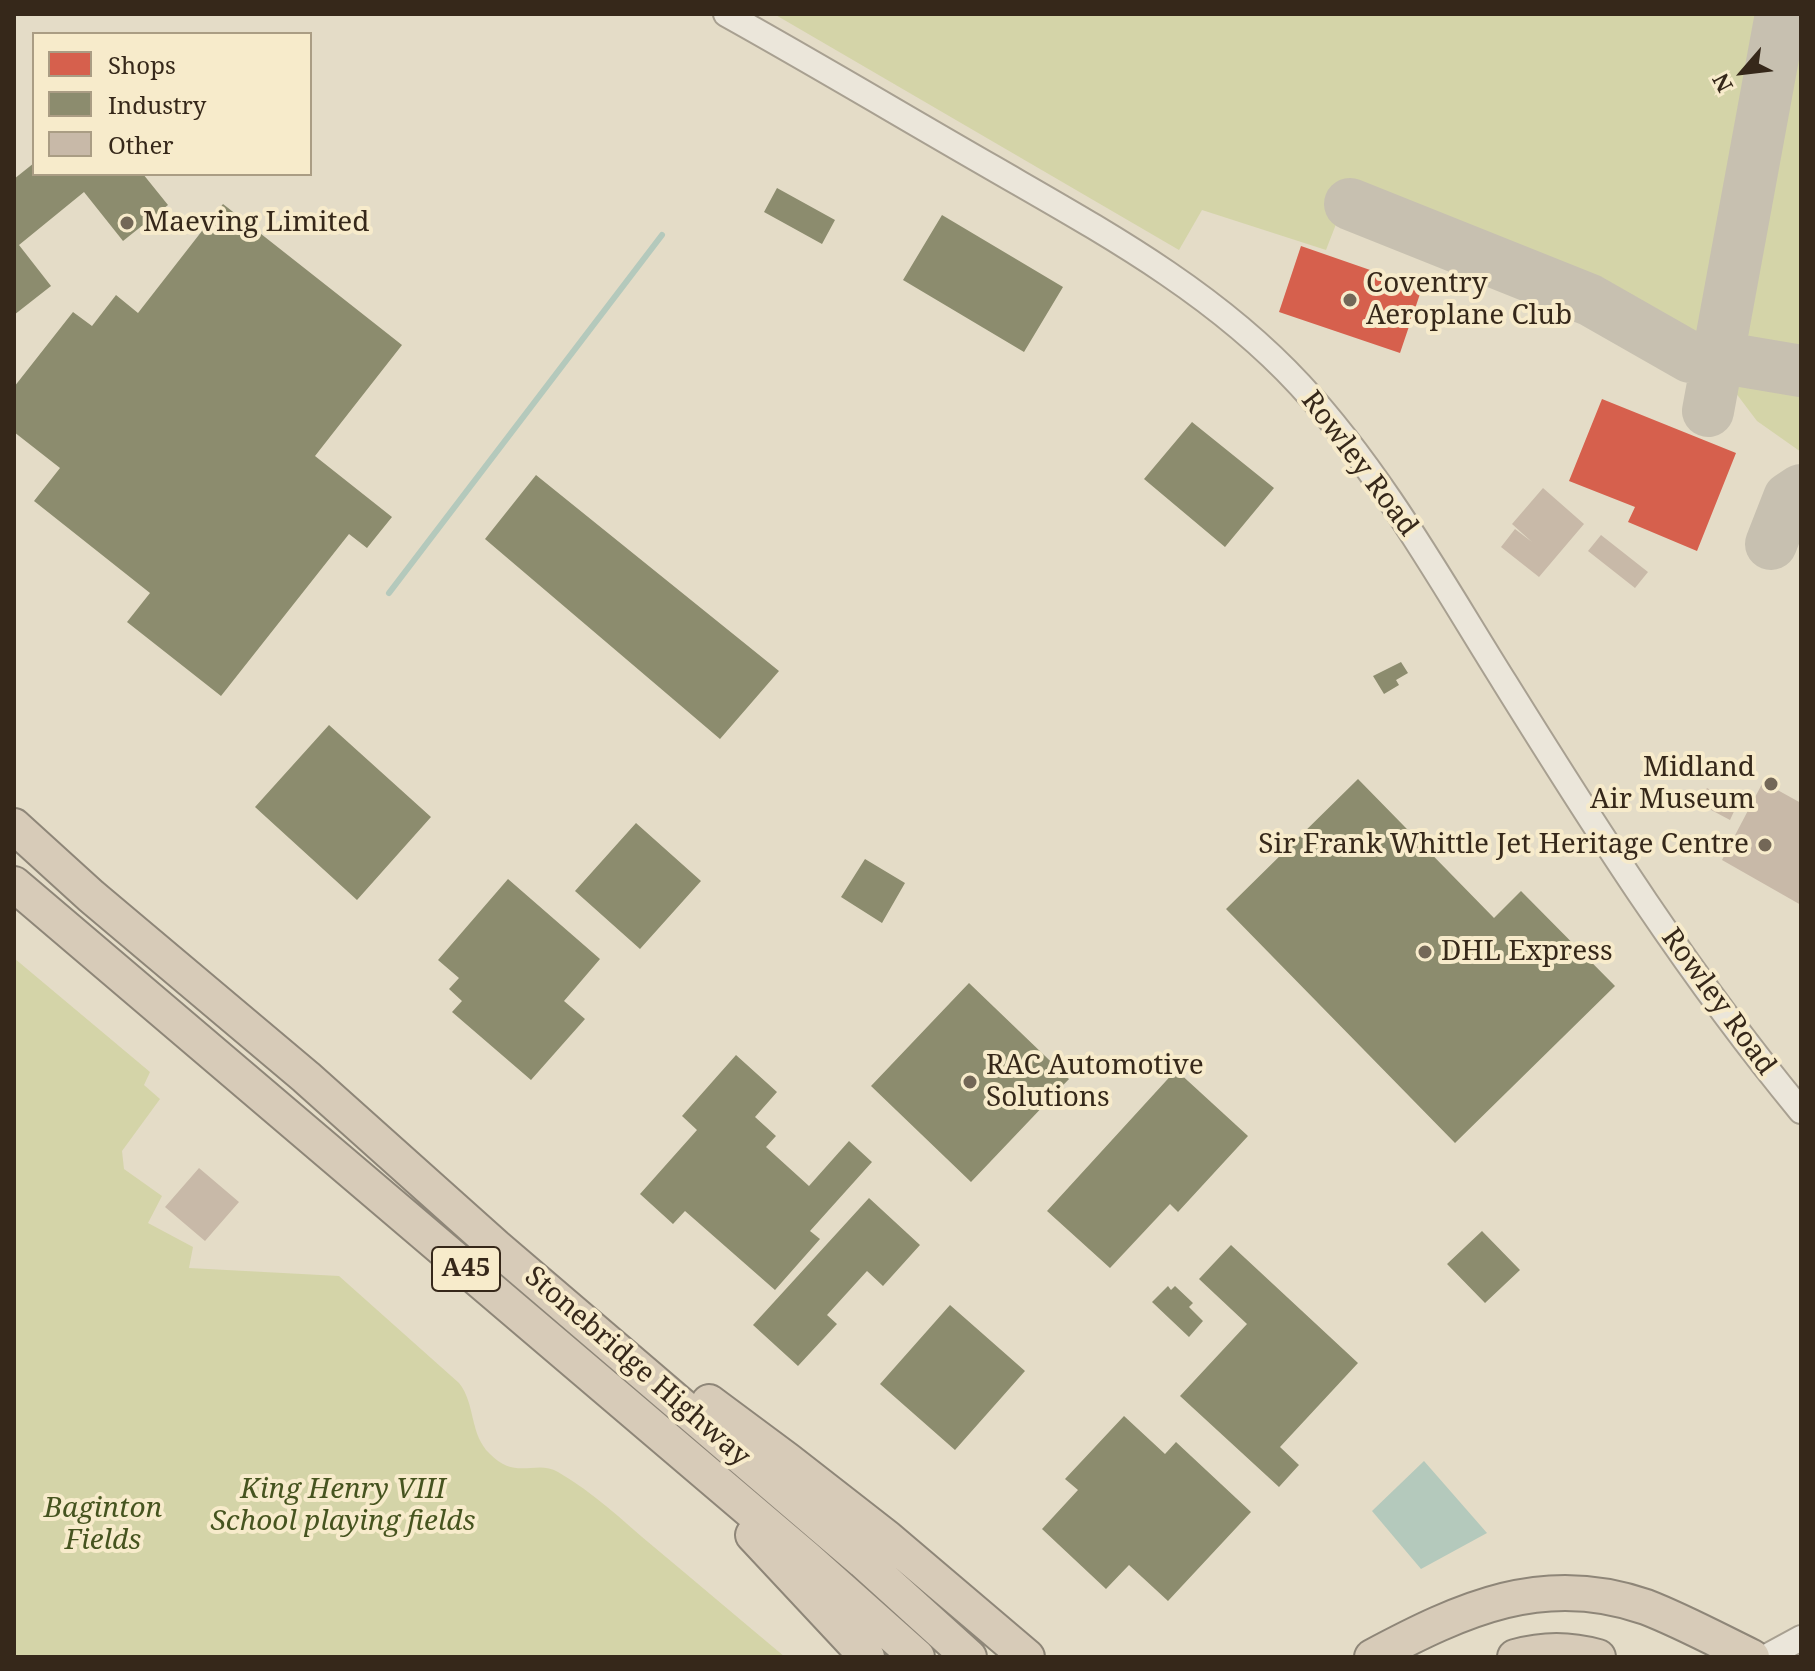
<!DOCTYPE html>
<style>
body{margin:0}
#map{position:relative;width:1815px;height:1671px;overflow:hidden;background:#e4dcc7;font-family:"Noto Serif",serif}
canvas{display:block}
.frame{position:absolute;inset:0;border:16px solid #36281a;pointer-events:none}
.legend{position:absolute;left:32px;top:32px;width:280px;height:144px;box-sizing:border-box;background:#f7ebcb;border:2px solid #aa9d84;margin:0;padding:10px 14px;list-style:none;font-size:24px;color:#36281a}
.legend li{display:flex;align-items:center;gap:16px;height:40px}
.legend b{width:40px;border:2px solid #aa9d84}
.north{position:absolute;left:1703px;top:32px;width:80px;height:80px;-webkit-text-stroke:6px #f7ebcb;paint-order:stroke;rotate:242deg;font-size:22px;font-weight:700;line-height:32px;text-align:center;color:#36281a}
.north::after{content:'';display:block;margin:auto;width:28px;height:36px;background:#36281a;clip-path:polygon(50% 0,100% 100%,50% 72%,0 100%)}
</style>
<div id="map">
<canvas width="1815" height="1671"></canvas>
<div class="frame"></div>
<ul class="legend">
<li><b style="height:22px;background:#d6604d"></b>Shops</li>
<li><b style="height:22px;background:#8c8c6e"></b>Industry</li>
<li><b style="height:22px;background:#c8b9a8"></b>Other</li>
</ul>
<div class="north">N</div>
</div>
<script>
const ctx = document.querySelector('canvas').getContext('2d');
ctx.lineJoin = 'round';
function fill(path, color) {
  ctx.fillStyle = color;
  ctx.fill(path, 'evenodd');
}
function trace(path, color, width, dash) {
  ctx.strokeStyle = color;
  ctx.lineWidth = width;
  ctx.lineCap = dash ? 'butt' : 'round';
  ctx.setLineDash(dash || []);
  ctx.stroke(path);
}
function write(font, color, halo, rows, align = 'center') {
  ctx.font = font + ' "Noto Serif",serif';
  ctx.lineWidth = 8;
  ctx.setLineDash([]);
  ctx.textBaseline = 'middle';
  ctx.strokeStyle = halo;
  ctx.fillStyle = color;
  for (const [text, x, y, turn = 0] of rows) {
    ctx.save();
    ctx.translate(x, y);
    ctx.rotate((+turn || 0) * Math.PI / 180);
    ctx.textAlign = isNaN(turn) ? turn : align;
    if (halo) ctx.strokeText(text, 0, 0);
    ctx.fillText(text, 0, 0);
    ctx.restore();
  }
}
const green = new Path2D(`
 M774,14H1770L1715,329L1698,333L1350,188L1326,250L1202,210L1179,250Z
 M1798,14H1801V452L1757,421L1729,384Z
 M14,958L150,1072L144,1085L160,1099L122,1151L124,1169L162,1196L148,1223L193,1247L189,1268L339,1276L459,1383C476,1404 469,1434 490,1454C516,1481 536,1459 558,1472C593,1492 623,1521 654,1547C698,1584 741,1620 785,1657H14Z`);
const water = new Path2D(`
 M1424,1461L1487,1533L1421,1569L1372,1511Z`);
const shops = new Path2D(`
 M1301,246L1422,288L1400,353L1279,312Z
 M1602,399L1736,453L1697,551L1628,522L1635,507L1569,481Z`);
const industry = new Path2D(`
 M34,163V174H143L168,205L123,241L84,192L19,245L51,286L14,315V179Z
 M777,188L835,220L822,244L764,212Z
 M223,204L402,345L315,456L392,517L367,548L349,534L221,696L127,622L150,593L34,501L60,468L14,432V387L73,312L92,326L116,295L138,313Z
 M942,215L1063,287L1024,352L903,280Z
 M1192,422L1274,488L1225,547L1144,479Z
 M536,475L779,671L720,739L485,539Z
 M1401,662L1408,673L1396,680L1399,685L1384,694L1373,676Z
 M329,725L431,817L357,900L255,807Z
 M1358,779L1494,918L1521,891L1615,986L1455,1143L1226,909Z
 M636,823L701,881L640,949L575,891Z
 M865,859L905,883L882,923L841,897Z
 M508,879L600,959L564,1001L585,1019L531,1080L452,1012L462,1001L449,989L459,978L438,960Z
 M969,983L1069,1079L971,1182L871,1086Z
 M736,1055L777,1092L755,1117L776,1136L766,1147L809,1186L849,1141L872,1162L810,1231L820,1239L775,1290L685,1211L673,1224L640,1194L697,1130L682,1116Z
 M1176,1070L1248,1136L1178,1212L1170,1204L1110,1268L1047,1211Z
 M869,1198L920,1245L883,1286L867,1271L827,1315L837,1324L798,1366L753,1325Z
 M1482,1231L1520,1270L1485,1303L1447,1264Z
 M1231,1245L1358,1363L1280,1447L1299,1465L1279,1487L1180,1396L1247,1324L1199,1279Z
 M1168,1286L1171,1290L1175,1286L1193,1303L1189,1307L1203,1321L1189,1337L1152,1302Z
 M950,1305L1025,1371L955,1450L880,1384Z
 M1124,1416L1165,1454L1176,1442L1251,1512L1168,1601L1129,1565L1106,1589L1042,1529L1078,1490L1065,1479Z`);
const stream = new Path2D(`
 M389,593L662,235`);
const taxiway = new Path2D(`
 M1350,204L1590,300L1690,357H1718L1801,371
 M1708,411L1781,14
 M1771,544L1789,498L1801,490`);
const building = new Path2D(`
 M1543,488L1584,524L1539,577L1501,547L1515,529L1532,542L1512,524Z
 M1601,535L1648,572L1635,588L1588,551Z
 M1763,782L1801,803V905L1722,860Z
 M1707,788L1737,805L1730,820L1698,803Z
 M199,1168L239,1202L205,1241L165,1207Z`);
const minor = new Path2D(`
 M726,14C816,64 904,117 993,168C1102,231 1213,291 1300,385C1382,474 1441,581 1505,683C1597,831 1690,977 1801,1111
 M1766,1657L1801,1638`);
const highway = new Path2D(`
 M14,826L91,896L306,1077L496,1247L863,1561L969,1657
 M14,884L806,1558L917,1657
 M709,1402L787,1460L887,1538L1027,1657
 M753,1535L867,1657
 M1372,1657C1462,1609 1544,1571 1646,1607C1682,1621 1717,1640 1752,1657
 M1515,1657C1544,1649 1569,1649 1598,1657`);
const markers = [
 [127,223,8,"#736757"],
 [1350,300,8,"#736757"],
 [1771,784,8,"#736757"],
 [1765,845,8,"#736757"],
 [1425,952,8,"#736757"],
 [970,1082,8,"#736757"]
];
const shields = [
 [466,1269,68]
];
const shieldNames = [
 ["A45",466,1269]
];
const poiNames = [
 ["Maeving Limited",143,223],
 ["Coventry",1366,284],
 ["Aeroplane Club",1366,316],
 ["Midland",1755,768,"right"],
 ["Air Museum",1755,800,"right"],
 ["Sir Frank Whittle Jet Heritage Centre",1749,845,"right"],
 ["DHL Express",1441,952],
 ["RAC Automotive",986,1066],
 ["Solutions",986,1098]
];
const streetNames = [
 ["Rowley Road",1359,464,53],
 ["Rowley Road",1718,1002,54],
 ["Stonebridge Highway",637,1367,41]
];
const parkNames = [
 ["King Henry VIII",343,1490],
 ["School playing fields",343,1522],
 ["Baginton",103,1509],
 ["Fields",103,1541]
];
fill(green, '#d4d4a8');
fill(water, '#b4c9bc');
fill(shops, '#d6604d');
fill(industry, '#8c8c6e');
trace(stream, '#b4c9bc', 6);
trace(taxiway, '#c7c0b0', 52);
fill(building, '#c8b9a8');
trace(minor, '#a8a091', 28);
trace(highway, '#8e8678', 38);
trace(minor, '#ebe6da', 24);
trace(highway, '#d7cbb8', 34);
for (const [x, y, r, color] of markers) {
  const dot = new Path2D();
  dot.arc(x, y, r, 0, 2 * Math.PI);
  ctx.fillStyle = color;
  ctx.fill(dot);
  trace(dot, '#f7ebcb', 3);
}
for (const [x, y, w] of shields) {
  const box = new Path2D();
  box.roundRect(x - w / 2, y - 22, w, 44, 6);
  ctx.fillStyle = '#f7ebcb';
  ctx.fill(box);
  trace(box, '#36281a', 2);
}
write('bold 26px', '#36281a', null, shieldNames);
write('28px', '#36281a', '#f7ebcb', poiNames, 'left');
write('28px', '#36281a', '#f7ebcb', streetNames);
write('italic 28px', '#46541f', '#f7ebcb', parkNames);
</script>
